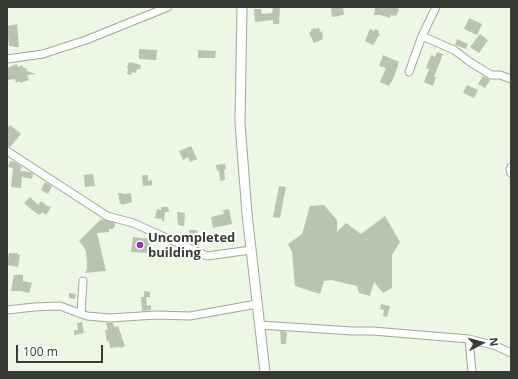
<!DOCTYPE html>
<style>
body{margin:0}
#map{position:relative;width:518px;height:379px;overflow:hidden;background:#edf8e4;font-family:"Open Sans",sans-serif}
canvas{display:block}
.frame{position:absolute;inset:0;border:8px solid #373b33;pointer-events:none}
.north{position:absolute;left:462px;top:323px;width:40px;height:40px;-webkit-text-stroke:3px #fff;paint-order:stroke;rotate:84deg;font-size:11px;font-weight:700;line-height:16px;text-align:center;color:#373b33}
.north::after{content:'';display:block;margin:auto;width:14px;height:18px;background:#373b33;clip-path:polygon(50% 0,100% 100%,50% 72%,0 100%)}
.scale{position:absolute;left:16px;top:345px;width:87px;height:18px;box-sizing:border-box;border:2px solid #373b33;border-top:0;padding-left:5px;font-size:12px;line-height:14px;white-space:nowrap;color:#373b33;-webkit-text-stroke:3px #fff;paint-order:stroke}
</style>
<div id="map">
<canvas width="518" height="379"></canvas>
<div class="frame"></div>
<div class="north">N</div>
<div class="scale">100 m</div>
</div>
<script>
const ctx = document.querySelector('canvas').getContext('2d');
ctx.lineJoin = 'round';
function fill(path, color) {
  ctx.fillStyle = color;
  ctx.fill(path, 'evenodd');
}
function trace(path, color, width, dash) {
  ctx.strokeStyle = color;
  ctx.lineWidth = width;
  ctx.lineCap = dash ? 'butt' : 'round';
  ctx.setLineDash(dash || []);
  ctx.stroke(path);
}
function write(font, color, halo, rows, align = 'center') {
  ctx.font = font + ' "Open Sans",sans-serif';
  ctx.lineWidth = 3.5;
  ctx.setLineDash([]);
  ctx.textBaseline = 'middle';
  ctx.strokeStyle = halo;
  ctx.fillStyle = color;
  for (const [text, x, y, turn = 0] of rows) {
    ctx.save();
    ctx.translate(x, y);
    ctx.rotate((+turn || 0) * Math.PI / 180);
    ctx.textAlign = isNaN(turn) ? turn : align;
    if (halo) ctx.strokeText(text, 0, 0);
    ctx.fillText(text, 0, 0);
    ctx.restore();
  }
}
const building = new Path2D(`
 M275,7H280L279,24H273V20L255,22L254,9H261L262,14L272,13L273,8H275Z
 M331,7H343L344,15H340V16L332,17Z
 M376,7H394L399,9L396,16L395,15L394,16L391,15L390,18L380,15H374L375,8H376Z
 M469,18L482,24L477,35L464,29Z
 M17,24L19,47H14L13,46H9L7,26Z
 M315,28V29L319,28L320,32L322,31L323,39L314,43L309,33L311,32V30Z
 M370,29L374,31L375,29L379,31L378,33L380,34L373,45L365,41Z
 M480,34L488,40L479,53L470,47Z
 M457,39L468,44L466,49L455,45Z
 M139,49L157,50L156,60L139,59Z
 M198,50L216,51L215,58H198Z
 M437,52L443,54L434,77H436L433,86L424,82L429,69L426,68L431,55L435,57Z
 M383,55L399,62L394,77L389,86L380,82L386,68L379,66Z
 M129,62L141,65L140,69H137L136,73L132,72L131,75L127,74L128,69L127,68Z
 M17,64L18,67L23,65V68H26L27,71L36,74L27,75L29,80L20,83V81L16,83L15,79L8,80L7,68Z
 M483,76L490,80L485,88L478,84Z
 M467,85L478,90L474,98L463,93Z
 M10,125L21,134L10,147L7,145V129Z
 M191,146L197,159L190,162L188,157L183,160L179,151Z
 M10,161L15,162L22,167L20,171L31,172L33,174L32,179L22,177L21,188L11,187L13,168L8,167Z
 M225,164L226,169L224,170L225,180L220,181L219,170L217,171L216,165Z
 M93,174L95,186L85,187L84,175Z
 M143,175H148V181L152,180V185L143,186L142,177Z
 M45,182L52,186L48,194L41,190Z
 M279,186L286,187L280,218L273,217Z
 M118,193H123L124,194L131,193L132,202L122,205L121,203L120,204Z
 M30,197L38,205L41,201L47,206L51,207L46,215L43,212L39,215L32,210L24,203Z
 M324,205L337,220V232L346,223L361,234L385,216L400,242L392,255V288L383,293L374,282L370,296L359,293L357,286L331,280L324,281L320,294L295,286L292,252L288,244L302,234L310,206Z
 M161,207H168L169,212H165L164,221H162V218L161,219L155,218L157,209L161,210Z
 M229,209L232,224L213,228L211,217L224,214L223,210Z
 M177,212L185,213L184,226L178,225Z
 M103,219L115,223V227H114L113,229H109V232L97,233L106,271L85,273L87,269V264L86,251L83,246L79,241L100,220Z
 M189,230H197L198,240H199V246L192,244V243L190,242V239Z
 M133,237L149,239L148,253L131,252Z
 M9,253H17L18,255H20L18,267L7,265Z
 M14,275H23V281L32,283L29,293L21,291H11Z
 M144,291L150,292V297H146L147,306L151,305V310L142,311L141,297H144Z
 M69,293L76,294L75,299L69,298Z
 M381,304L390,306L387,317L383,316L384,310L380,309Z
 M82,322L84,333L74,335V330H78L77,323Z
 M106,323H113L114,327L118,326L125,346L120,348L119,347L110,348L109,341L107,342L105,330H108Z
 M280,331L287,332L286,344H281Z`);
const minor = new Path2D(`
 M422,36L454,50L470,62L491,75H500L511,79
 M7,59L43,54L86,40L168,7
 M409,72L422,36L436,7
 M7,151L107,216L133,223L207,256L251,250
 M511,167L510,169L511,173
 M7,310L34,307L60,306L87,316L110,318L156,315L190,316L257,304
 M81,314L83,281
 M260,325L352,331H373L469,339L496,346L511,353
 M469,339L472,372`);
const major = new Path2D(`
 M242,7L240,123L247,214L265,372`);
const markers = [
 [140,245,4,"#8f39a7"]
];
const poiNames = [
 ["Uncompleted",148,238],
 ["building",148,253]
];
fill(building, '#b8c3b0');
trace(minor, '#9ea996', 9);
trace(major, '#9ea996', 11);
trace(minor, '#fff', 7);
trace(major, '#fff', 9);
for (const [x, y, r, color] of markers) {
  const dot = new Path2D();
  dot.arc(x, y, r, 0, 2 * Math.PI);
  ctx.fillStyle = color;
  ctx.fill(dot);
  trace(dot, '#fff', 1.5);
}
write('bold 13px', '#373b33', '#fff', poiNames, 'left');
</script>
